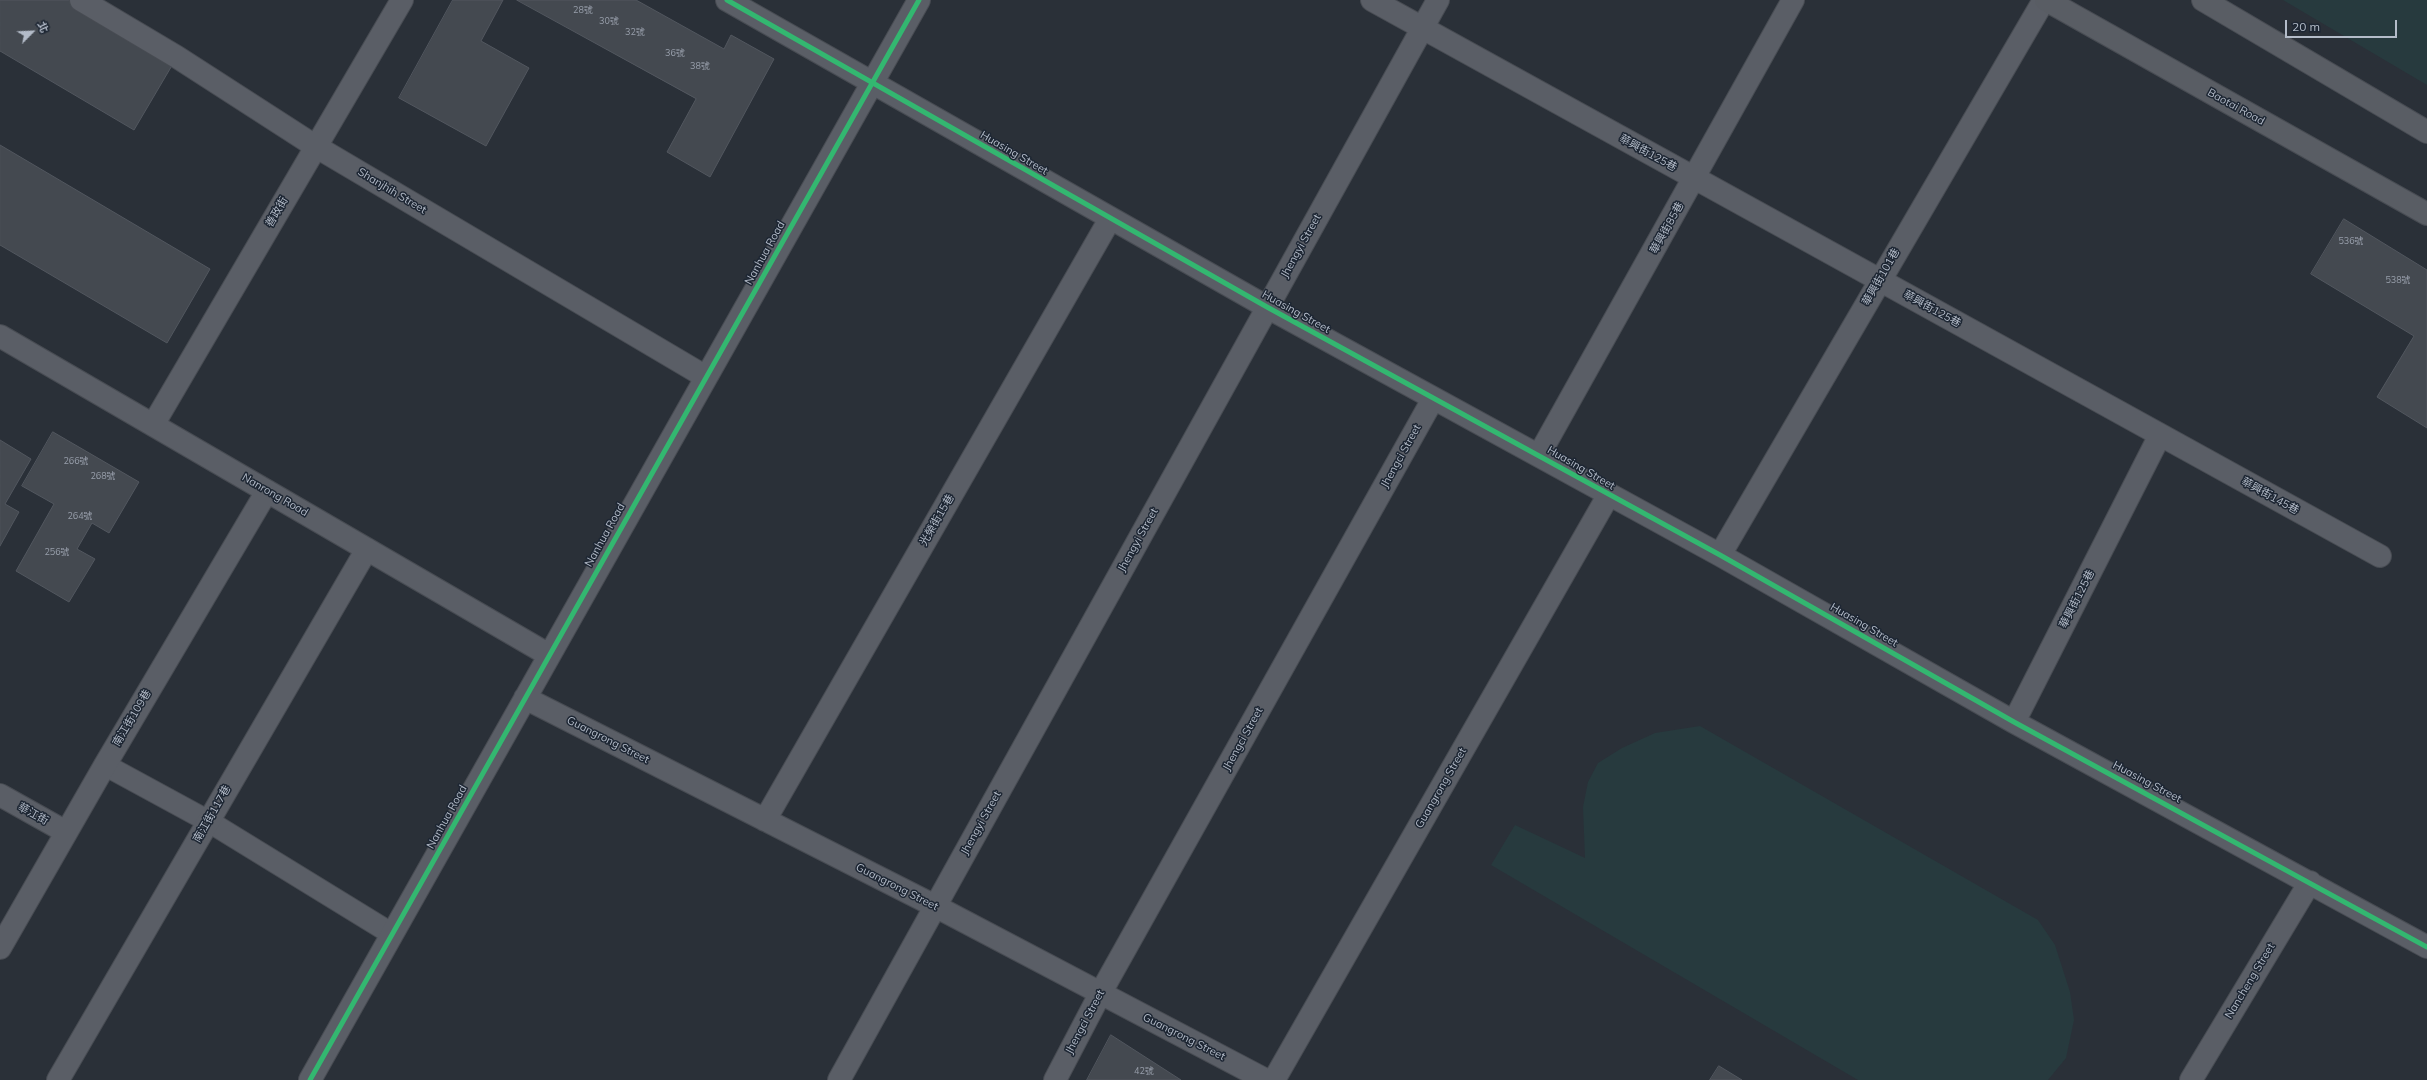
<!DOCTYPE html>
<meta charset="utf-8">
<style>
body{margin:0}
#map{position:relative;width:2427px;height:1080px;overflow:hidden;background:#2a3038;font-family:Mulish,"Noto Sans TC",sans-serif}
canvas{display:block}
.north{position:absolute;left:12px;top:12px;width:40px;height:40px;-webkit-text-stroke:3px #1d2633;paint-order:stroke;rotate:66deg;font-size:11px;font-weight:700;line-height:16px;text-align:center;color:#b4bcc9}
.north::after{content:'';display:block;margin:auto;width:14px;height:18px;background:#b4bcc9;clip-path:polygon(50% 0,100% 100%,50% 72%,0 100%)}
.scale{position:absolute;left:2285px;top:20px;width:112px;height:18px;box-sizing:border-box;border:2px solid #b4bcc9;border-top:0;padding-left:5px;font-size:12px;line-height:14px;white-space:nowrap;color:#b4bcc9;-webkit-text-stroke:3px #1d2633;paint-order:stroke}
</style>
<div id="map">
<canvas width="2427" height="1080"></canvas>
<div class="north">北</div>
<div class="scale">20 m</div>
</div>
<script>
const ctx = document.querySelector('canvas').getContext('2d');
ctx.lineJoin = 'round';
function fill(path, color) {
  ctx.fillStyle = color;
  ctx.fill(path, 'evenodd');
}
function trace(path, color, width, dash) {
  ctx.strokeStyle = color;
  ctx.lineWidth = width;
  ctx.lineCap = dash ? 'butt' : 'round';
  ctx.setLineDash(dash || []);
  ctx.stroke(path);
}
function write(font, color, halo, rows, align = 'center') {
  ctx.font = font + ' Mulish,"Noto Sans TC",sans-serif';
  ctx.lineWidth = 3;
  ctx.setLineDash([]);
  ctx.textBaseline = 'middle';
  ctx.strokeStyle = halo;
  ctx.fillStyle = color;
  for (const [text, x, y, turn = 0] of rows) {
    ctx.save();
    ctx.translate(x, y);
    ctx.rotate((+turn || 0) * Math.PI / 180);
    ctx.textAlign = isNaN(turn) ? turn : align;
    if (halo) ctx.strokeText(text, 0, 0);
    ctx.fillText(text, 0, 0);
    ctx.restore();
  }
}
const green = new Path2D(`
 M2283,0H2427V85Z
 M1700,726L2038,920L2055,945L2070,992L2074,1020L2066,1058L2048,1080H1858L1491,865L1515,825L1585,858L1583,807L1588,782L1598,763L1622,748L1655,733Z`);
const building = new Path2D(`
 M0,0H81L177,57L134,130L0,51Z
 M453,0H503L481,41L529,68L486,146L399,98Z
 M517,0H636L724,49L731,35L774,59L710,177L667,152L696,99Z
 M0,145L210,269L167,343L0,245Z
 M2344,219L2427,270V428L2377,397L2414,336L2311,274Z
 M53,432L139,482L109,533L92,523L77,549L95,559L69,602L16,571L54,504L22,486Z
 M0,440L31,459L5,504L19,512L0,546Z
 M1111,1035L1181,1080H1087Z
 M1719,1066L1742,1080H1710Z`);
const lane = new Path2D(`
 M105,765L208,821L392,934`);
const street = new Path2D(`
 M81,0L177,57L315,146L706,377
 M727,0L1267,307L1720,555L2014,722L2427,947
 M1372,0L2380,556
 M0,336L549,655
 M153,425L402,0
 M1539,455L1793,0
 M1720,555L2044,0
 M525,698L935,906L1266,1080
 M2014,722L2160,435
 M0,795L66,832
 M765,820L1110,219
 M0,948L105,765L267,491
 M58,1080L367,549
 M310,1080L919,0
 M839,1080L1438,0
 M1055,1080L1100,994L1433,399
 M1274,1080L1608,496
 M2191,1080L2310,882`);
const secondary = new Path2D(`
 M2046,0L2427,214
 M2203,0L2427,132`);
const cycleway = new Path2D(`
 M727,0L1267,307L1720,555L2014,722L2427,947
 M310,1080L919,0`);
const numberNames = [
 ["28號",583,10],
 ["30號",609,21],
 ["32號",635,32],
 ["36號",675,53],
 ["38號",700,66],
 ["536號",2351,241],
 ["538號",2398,280],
 ["266號",76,461],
 ["268號",103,476],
 ["264號",80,516],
 ["256號",57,552],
 ["42號",1144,1071]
];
const streetNames = [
 ["Baotai Road",2236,107,29],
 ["Huasing Street",1014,153,30],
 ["華興街125巷",1648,153,29],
 ["Shanjhih Street",392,191,31],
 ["善政街",277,212,-60],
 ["華興街85巷",1667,228,-61],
 ["Jhengyi Street",1301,246,-61],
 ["Nanhua Road",765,253,-61],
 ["華興街101巷",1881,277,-60],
 ["華興街125巷",1932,309,29],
 ["Huasing Street",1296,312,29],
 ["Jhengci Street",1401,456,-61],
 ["Huasing Street",1581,468,30],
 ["Nanrong Road",275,495,30],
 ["華興街145巷",2270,496,29],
 ["光榮街15巷",937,520,-60],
 ["Nanhua Road",605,535,-61],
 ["Jhengyi Street",1138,540,-61],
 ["華興街125巷",2077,599,-63],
 ["Huasing Street",1864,625,30],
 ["南江街109巷",132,718,-59],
 ["Jhengci Street",1243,739,-61],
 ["Guangrong Street",608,740,27],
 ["Huasing Street",2147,782,28],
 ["Guangrong Street",1441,788,-60],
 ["華江街",33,814,29],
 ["南江街117巷",212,814,-60],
 ["Nanhua Road",447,817,-61],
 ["Jhengyi Street",981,823,-61],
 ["Guangrong Street",897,887,27],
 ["Nancheng Street",2250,981,-59],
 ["Jhengci Street",1085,1022,-62],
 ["Guangrong Street",1184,1037,27]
];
fill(green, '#273a3e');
fill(building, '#444950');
trace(building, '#52575f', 1);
trace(lane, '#484c53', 23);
trace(street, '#484c53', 24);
trace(secondary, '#484c53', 24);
trace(lane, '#5a5e66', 21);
trace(street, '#5a5e66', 22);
trace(secondary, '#595d64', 22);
trace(cycleway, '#33b770', 5);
write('9px', '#989fab', null, numberNames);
write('11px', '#b4bcc9', '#1d2633', streetNames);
</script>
